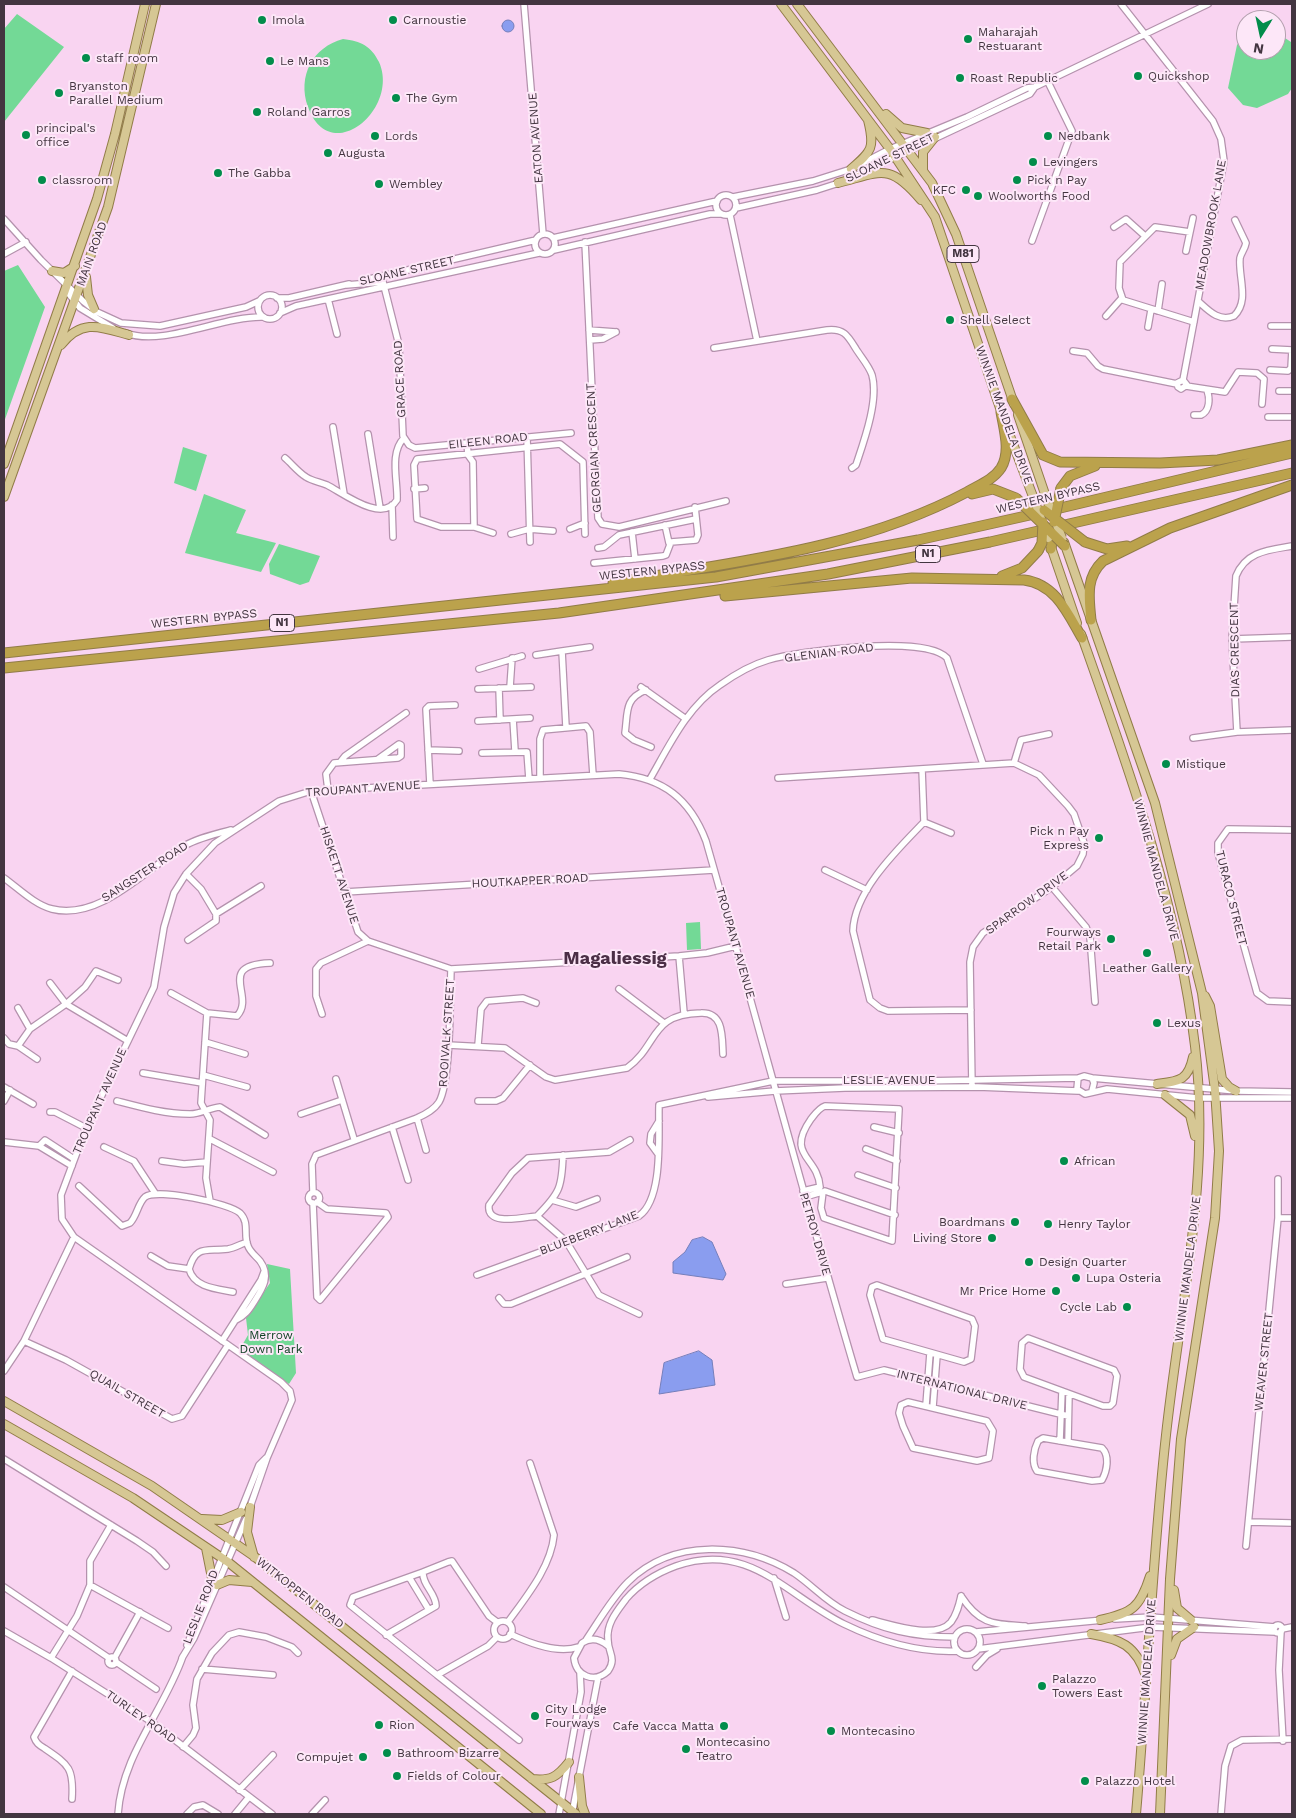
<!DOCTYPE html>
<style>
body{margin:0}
#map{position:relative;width:1296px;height:1818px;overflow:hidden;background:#f9d4f1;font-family:"Work Sans",sans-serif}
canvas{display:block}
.frame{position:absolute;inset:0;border:5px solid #433540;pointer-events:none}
.north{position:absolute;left:1236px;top:10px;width:50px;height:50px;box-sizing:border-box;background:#fde7f8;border:1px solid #b3a0ae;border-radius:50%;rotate:190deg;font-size:14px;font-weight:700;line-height:20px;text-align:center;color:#433540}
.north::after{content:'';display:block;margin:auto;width:18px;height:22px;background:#028d4b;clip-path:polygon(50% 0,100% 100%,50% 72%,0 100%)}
</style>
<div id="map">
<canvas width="1296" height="1818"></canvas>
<div class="frame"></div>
<div class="north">N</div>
</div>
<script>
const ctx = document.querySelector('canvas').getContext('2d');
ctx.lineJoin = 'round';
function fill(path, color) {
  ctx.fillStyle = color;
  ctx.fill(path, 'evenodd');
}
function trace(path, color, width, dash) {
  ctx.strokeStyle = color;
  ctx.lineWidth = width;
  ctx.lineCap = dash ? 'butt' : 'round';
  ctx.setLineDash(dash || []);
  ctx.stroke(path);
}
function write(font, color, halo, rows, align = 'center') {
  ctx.font = font + ' "Work Sans",sans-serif';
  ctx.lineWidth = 4;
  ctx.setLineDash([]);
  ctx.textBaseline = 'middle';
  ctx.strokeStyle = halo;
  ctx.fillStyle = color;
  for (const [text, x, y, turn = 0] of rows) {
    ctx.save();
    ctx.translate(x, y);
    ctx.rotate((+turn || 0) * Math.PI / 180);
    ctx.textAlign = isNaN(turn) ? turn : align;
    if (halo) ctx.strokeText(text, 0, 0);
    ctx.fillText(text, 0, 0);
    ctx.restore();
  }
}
const green = new Path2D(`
 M17,14L64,47L4,122V29Z
 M1276,32L1291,42L1292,88L1288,94L1257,108L1243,105L1228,88L1237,45L1246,33V50H1276Z
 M343,39C361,41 371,46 379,62C400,109 330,168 308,107C297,76 313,47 343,39Z
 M18,265L45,307L4,422V271Z
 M183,447L207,455L196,491L174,483Z
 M204,494L246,510L236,533L276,543L261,572L185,553Z
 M279,544L320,556L309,582L300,585L270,574L269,564Z
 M700,922L701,949L687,950L686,923Z
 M267,1264L290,1269L296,1373L289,1384L240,1349L248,1335L246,1318L270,1283Z`);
const water = new Path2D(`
 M502 26a6 6 0 1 1 12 0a6 6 0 1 1-12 0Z
 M703,1237L712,1242L726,1274L723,1280L673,1273V1262L685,1252L692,1240Z
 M699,1351L712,1360L715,1385L659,1394L664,1363Z`);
const minor = new Path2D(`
 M524,4L543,234
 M1121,4L1213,121L1221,139L1224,161L1183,380L1187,385L1181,389L1178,387L1177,383L1183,380
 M855,176L1030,94L1035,87
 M716 205a10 10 0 1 1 20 0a10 10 0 1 1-20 0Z
 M733,197L813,181L851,169L890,149L967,117L1027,88L1035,87L1208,4
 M736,208L817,190L842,182
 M730,215L757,341
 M4,219L41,260L83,301L97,312L121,323L160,326L246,307L259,301
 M1114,227L1126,219L1145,236
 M1190,232L1193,218
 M535 244a10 10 0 1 1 20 0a10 10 0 1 1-20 0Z
 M553,238L717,201
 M1032,241L1072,131L1047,80
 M585,242L598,518L602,524L619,527L726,501
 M554,250L710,214H720
 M1186,251L1190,232L1155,227L1120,262L1119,288L1123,300L1194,322
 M4,254L26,242
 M365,280L536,240
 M346,285L383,282L399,345L403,436L409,445L415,448L571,433
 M65,289L80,308L113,328
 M258 307a12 12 0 1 1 24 0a12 12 0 1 1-24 0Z
 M277,298H289L349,284
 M328,299L337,334
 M1198,301C1209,311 1219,322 1234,316C1250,301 1238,277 1240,258C1241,253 1245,249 1246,243L1235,220
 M1158,311L1162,284
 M280,313L296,306L539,253
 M1106,316L1121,299
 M1271,326H1292
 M1148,327L1151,310
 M589,330L616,332
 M126,333C163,347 222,316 263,317
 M590,340L603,339L616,332
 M714,348L827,330C844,328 848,336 856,349C861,357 869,366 872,375C879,400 864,441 856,465L852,468
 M1073,351L1087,353L1098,366L1103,369L1177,384
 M1270,370L1288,371L1291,368L1292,350L1272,349
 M1186,386L1225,392L1238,372L1257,373L1264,379L1262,404
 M1279,391H1292
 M1194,415H1201C1210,411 1210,398 1207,390
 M1268,417H1292
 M333,427L344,494
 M368,434L380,508
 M527,437L530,542
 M467,443L468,455L473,462L474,527
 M285,458C292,464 298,472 306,477C312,481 320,482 327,485C343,493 382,524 397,500C398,481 389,453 404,438
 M414,489L425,488
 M392,505L393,537
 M665,525L669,543
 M570,529L585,523
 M632,532L635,559
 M493,533L474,527H441L417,519L414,465L417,459L560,444L583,462L585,534
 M511,534L529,529L553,531
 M598,548L604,547L619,535L696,519
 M594,563L663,556L666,555L671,542L696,540L698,535L695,507
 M1232,639L1292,637
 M536,655L562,651
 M479,669L522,656
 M510,687L512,658
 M641,687L686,719
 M499,688L500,720
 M478,689L531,687
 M646,690C624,699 628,712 625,733L634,740L651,747
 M513,719L515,751
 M478,721L530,718
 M566,727L562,651L590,647
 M1237,732L1232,639L1236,576C1246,551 1269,550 1292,546
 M1193,738L1237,732L1292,730
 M428,750L459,751
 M482,753L527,752L529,779
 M341,761L345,756L406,713
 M1014,763L1021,740L1049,734
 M922,769L924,822C898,849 854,891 853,931L870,1000L880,1008L888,1011L971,1010
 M540,778V739L543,730L586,726L590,732L593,775
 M778,778L1014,763L1039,775L1068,806L1074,814L1084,843L1083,854L1077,866L1052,887L983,933L973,947L970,962L972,1087
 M650,779C669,746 687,707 720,685C734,675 751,665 768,660C798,651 926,634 947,658L983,764
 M430,784L426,709L429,706L455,705
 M328,790L326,774L334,763L398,758L401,756V745L399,744L378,759
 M311,791L358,932L368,941L451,969L679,956L707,953L736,946
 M924,822L951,833
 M1292,830L1228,829L1218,843V853L1257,993L1268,1001L1292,1002
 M825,870L867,890
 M186,874L201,889L216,914
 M4,878C18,888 35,905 52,909C100,921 146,869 184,846C198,838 215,834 231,830
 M1052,887L1086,927L1090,937L1095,1002
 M345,892L714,870
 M188,940L216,921V914L261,886
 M679,956L684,1013
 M50,983L66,1004L128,1041
 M619,989L664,1023
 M171,993L207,1013L201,1103L210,1120L206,1178L210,1201
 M18,1008L30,1029
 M207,1013L237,1016C256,996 215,965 270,963
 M322,1014L316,996V969L321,963L368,941
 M4,1038L9,1044L18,1046L37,1059
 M205,1042L245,1054
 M448,1045L505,1048L546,1077L555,1080L627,1068C659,1045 649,1014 701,1013C724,1012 722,1037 723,1054
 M478,1045L481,1009L487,1001L523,998L536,1003
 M18,1046L30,1029L66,1004L85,987L96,971L118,980
 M143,1073L202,1083
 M203,1075L247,1087
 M1092,1078L1236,1091L1292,1092
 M336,1079L354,1139
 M4,1087L33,1104
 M1092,1091L1094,1083L1092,1078L1084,1076L1078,1078L1077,1089L1085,1094L1107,1089L1198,1098H1292
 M708,1097L775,1091L845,1088L978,1087L1078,1091
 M4,1101L10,1090
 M117,1101C140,1107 165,1114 190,1114C201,1114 209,1108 220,1107L265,1135
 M478,1101H496L503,1098L530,1065
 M50,1112H55L86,1128
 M301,1114L342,1100
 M417,1118L426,1150
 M392,1127L408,1180
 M874,1127L899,1133
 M210,1139L273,1172
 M4,1142L39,1146L72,1166
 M39,1146L45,1140L74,1159
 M104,1147L134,1161L155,1193
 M866,1149L897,1161
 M658,1154L650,1143L651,1134L659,1121
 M162,1161L184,1164L207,1162
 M858,1175L896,1188
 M79,1186L122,1226L130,1223C137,1216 138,1203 145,1197C157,1188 229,1203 240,1213C250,1223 243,1235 248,1246C250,1252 256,1256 260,1261C271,1276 263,1288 254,1302C249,1310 245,1316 236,1320
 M820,1187C818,1156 785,1156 811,1119C815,1114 819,1108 825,1106L899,1109L892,1241L824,1218L821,1208L823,1192
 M803,1191L820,1187
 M825,1191L895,1215
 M313,1192L312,1164L316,1155L417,1118C426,1114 434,1110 439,1102C451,1081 450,997 451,969
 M308.5 1198a5.5 5.5 0 1 1 11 0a5.5 5.5 0 1 1-11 0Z
 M805,1197L822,1192
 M552,1200L576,1207L597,1199
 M313,1203L317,1297L320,1300L388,1217L386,1213L327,1209L317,1202
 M537,1216C524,1217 486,1227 489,1205L512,1173L528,1158L609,1152L630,1140
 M537,1216L566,1241L599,1295L639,1314
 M537,1216C560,1193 562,1187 563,1155
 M1278,1218H1292
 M151,1256L168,1266L189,1269
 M477,1275L639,1216C664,1198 658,1134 659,1105L773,1081H922L1078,1078
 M786,1284L827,1278
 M877,1285L972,1319L975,1326L971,1359L964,1362L883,1339L870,1295L872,1287Z
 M233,1292C218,1289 194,1288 189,1269C196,1244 207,1252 228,1249C234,1248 241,1244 247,1242
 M499,1298L504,1304H511L627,1257
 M1028,1338L1114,1370L1117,1376L1113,1403L1110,1406H1103L1024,1377L1020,1369L1022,1343Z
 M24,1341L66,1360L172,1419L182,1416L228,1345
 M222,1341L261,1280L264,1272
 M4,1371L24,1341L74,1237
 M908,1402L987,1421L993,1431L989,1458L977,1461L913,1448L903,1426L899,1413L901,1405Z
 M926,1405L930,1353
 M933,1407L937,1355
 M1043,1438L1102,1448C1110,1456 1107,1471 1102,1480L1092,1481L1037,1471C1031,1463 1034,1449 1038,1441Z
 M1060,1441L1062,1391
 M1068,1442L1069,1394
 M4,1459L137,1541L153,1552L166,1566
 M249,1510L267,1458L292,1400L290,1391L281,1382L74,1237L62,1219L61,1195L86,1128L154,987L164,927L174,893L186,874L215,843L279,801L311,791L619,774C663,778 690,799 706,841C757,1019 804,1198 857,1377L884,1370L1068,1416
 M1249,1522L1292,1523
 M1246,1546L1278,1218V1179
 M409,1577L423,1572
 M774,1578L786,1617
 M90,1585V1561L111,1525
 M4,1587L109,1658
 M961,1596C980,1625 993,1624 1025,1626
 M429,1610L409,1577L353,1597L350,1605L437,1675L488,1646L497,1637
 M1115,1619L1151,1617L1275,1627
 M872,1620C892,1625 936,1640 951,1622C957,1614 959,1605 961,1596
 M494 1630a9 9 0 1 1 18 0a9 9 0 1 1-18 0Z
 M508,1622C526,1597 551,1567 554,1535L530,1463
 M1274 1629a4 4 0 1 1 8 0a4 4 0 1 1-8 0Z
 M1282,1629L1292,1627
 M954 1642a13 13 0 1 1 26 0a13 13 0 1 1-26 0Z
 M4,1631L51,1658L150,1721L272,1814
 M1281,1631L1279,1670L1283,1741
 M976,1632L1103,1620
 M510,1634C529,1643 559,1654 578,1647
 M386,1635L436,1606C436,1593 422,1585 423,1572L448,1562L452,1561L489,1616L497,1622
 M586,1640C599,1621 611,1599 628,1582C673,1538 743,1542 794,1573C812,1585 825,1601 845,1611C883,1630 913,1637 955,1637
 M187,1645L259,1465L266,1458
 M608,1646C600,1639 591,1637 582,1643L574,1658C576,1676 594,1684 608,1671C617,1658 608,1653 608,1640C606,1624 617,1611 626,1599C639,1584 657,1573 676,1566C749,1540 787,1596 844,1624C879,1641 918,1653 958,1651
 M978,1649L1151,1627L1275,1632
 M108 1661a4 4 0 1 1 8 0a4 4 0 1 1-8 0Z
 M115,1657L140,1612
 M51,1658L77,1616L90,1585L168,1628
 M182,1658L194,1638L246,1519
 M116,1662L156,1689
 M976,1667L987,1655L997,1649
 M202,1669L273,1675
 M72,1671L34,1737C36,1743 39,1745 44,1748C69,1765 74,1768 72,1799
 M437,1675L519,1740
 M183,1747L193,1735L196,1728L193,1705L197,1679L212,1653L229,1635L239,1632L266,1637L292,1647L298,1653
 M239,1790L273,1755
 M118,1814C122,1754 164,1711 183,1656
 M187,1814L194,1807L203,1805L218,1814
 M235,1814L249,1797
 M312,1814L325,1800
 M559,1814L581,1692L580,1673
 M572,1814L598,1678
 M1221,1814L1225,1766L1231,1746L1242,1740L1292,1739`);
const major = new Path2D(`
 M781,4L890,149L935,217L1003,417
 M797,4L932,183L956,234L1014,404
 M886,114L902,128L927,133
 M851,169C872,151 875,148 868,120
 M923,170V152L935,137
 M838,183C881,172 889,162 921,200
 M52,271L64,273L75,266
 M86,277L88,295L94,309
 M61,345C82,318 101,327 129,335
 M1018,415L1046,497
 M1007,428L1032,494
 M4,464L97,199L115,134L145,4
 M4,497L108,207L156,4
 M1064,542L1155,803L1202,993L1215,1090L1219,1151L1215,1218L1181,1439L1170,1579L1160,1814
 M1050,544L1077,623
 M1081,634C1128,767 1178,904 1195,1046C1211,1178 1180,1305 1166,1435C1152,1561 1147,1688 1136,1814
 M1205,996L1210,1006L1222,1079L1229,1087L1236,1091
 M1157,1084C1179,1081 1188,1081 1193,1057
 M1165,1095L1190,1115L1195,1136
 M4,1401L152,1486L255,1557L576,1814
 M4,1424L133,1498L228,1562L541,1814
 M250,1507L247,1532L254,1557
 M202,1519L222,1520L241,1512
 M206,1548L212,1578
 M217,1585L229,1580L252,1582
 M1174,1590L1177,1608L1191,1620
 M1100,1620C1132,1613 1140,1608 1150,1576
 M1091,1634C1120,1639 1136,1645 1146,1676
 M1171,1655L1177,1639L1194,1627
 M579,1777L582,1806L585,1814
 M532,1779C551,1781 557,1777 569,1762`);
const highway = new Path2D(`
 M1012,399L1043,455L1060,462L1160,463L1218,460L1292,445
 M1061,488L1070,476L1095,466
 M972,494L993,489L1016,498
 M1052,510L1292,453
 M1085,542L1107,549L1127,546
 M1051,549L1053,534
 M1002,576L1022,568L1038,551
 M613,583C733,562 858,550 967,492C979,485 993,480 1001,468C1011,452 1004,430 1001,412
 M725,596L912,578L1024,580C1056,584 1068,614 1082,638
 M1091,620C1089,598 1085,578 1103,561L1170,528L1292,485
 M4,653L716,577L918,540L1039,513
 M4,668L559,613L828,574L990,542L1292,473`);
const majorBridge = new Path2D(`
 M1032,494L1048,538
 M1046,497L1062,538`);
const highwayBridge = new Path2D(`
 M1016,498L1065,546
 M1044,510L1085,542
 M1054,522L1061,488
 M1038,551L1042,543L1043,522`);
const markers = [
 [262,20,5,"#028d4b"],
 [393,20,5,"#028d4b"],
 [968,39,5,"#028d4b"],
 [86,58,5,"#028d4b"],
 [270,61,5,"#028d4b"],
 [1138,76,5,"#028d4b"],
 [960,78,5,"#028d4b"],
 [59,93,5,"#028d4b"],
 [396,98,5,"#028d4b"],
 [257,112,5,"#028d4b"],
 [26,135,5,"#028d4b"],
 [375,136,5,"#028d4b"],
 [1048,136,5,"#028d4b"],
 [328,153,5,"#028d4b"],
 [1033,162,5,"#028d4b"],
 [218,173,5,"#028d4b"],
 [42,180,5,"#028d4b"],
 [1017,180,5,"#028d4b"],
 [379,184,5,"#028d4b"],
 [966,190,5,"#028d4b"],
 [978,196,5,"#028d4b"],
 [950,320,5,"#028d4b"],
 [1166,764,5,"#028d4b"],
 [1099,838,5,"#028d4b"],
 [1111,939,5,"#028d4b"],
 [1147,953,5,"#028d4b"],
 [1157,1023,5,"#028d4b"],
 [1064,1161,5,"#028d4b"],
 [1015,1222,5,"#028d4b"],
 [1048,1224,5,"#028d4b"],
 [992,1238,5,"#028d4b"],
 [1029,1262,5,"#028d4b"],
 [1076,1278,5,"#028d4b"],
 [1056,1291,5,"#028d4b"],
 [1127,1307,5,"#028d4b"],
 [1042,1686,5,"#028d4b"],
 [535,1716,5,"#028d4b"],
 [379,1725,5,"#028d4b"],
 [724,1726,5,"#028d4b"],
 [831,1731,5,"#028d4b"],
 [686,1749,5,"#028d4b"],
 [387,1753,5,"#028d4b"],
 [363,1757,5,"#028d4b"],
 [397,1776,5,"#028d4b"],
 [1085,1781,5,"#028d4b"]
];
const shields = [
 [963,254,32],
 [928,554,25],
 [282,623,25]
];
const shieldNames = [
 ["M81",963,254],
 ["N1",928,554],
 ["N1",282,623]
];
const poiNames = [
 ["Imola",272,20],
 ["Carnoustie",403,20],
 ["Maharajah",978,32],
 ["Restuarant",978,46],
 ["staff room",96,58],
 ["Le Mans",280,61],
 ["Quickshop",1148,76],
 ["Roast Republic",970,78],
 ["Bryanston",69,86],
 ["Parallel Medium",69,100],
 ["The Gym",406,98],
 ["Roland Garros",267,112],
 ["principal's",36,128],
 ["office",36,142],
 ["Lords",385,136],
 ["Nedbank",1058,136],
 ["Augusta",338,153],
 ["Levingers",1043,162],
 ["The Gabba",228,173],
 ["classroom",52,180],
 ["Pick n Pay",1027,180],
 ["Wembley",389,184],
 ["KFC",956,190,"right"],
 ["Woolworths Food",988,196],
 ["Shell Select",960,320],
 ["Mistique",1176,764],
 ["Pick n Pay",1089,831,"right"],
 ["Express",1089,845,"right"],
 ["Fourways",1101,932,"right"],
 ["Retail Park",1101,946,"right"],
 ["Leather Gallery",1147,968,"center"],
 ["Lexus",1167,1023],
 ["African",1074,1161],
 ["Boardmans",1005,1222,"right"],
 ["Henry Taylor",1058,1224],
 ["Living Store",982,1238,"right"],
 ["Design Quarter",1039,1262],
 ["Lupa Osteria",1086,1278],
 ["Mr Price Home",1046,1291,"right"],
 ["Cycle Lab",1117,1307,"right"],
 ["Palazzo",1052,1679],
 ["Towers East",1052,1693],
 ["City Lodge",545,1709],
 ["Fourways",545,1723],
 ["Rion",389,1725],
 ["Cafe Vacca Matta",714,1726,"right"],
 ["Montecasino",841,1731],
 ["Montecasino",696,1742],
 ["Teatro",696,1756],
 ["Bathroom Bizarre",397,1753],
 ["Compujet",353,1757,"right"],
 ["Fields of Colour",407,1776],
 ["Palazzo Hotel",1095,1781]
];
const streetNames = [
 ["EATON AVENUE",536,138,-94],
 ["SLOANE STREET",890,158,-26],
 ["MEADOWBROOK LANE",1211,225,-80],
 ["MAIN ROAD",92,254,-70],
 ["SLOANE STREET",407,271,-13],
 ["GRACE ROAD",400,379,-93],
 ["WINNIE MANDELA DRIVE",1004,415,70],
 ["EILEEN ROAD",488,441,-6],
 ["GEORGIAN CRESCENT",594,448,-93],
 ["WESTERN BYPASS",1048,498,-13],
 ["WESTERN BYPASS",652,571,-6],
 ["WESTERN BYPASS",204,619,-6],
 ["DIAS CRESCENT",1235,650,-91],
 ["GLENIAN ROAD",829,653,-7],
 ["TROUPANT AVENUE",363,789,-4],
 ["WINNIE MANDELA DRIVE",1156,870,75],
 ["SANGSTER ROAD",145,872,-33],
 ["HISKETT AVENUE",339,875,72],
 ["HOUTKAPPER ROAD",530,881,-3],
 ["TURACO STREET",1231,898,76],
 ["SPARROW DRIVE",1027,903,-36],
 ["TROUPANT AVENUE",735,943,74],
 ["ROOIVALK STREET",447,1033,-86],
 ["LESLIE AVENUE",889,1080],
 ["TROUPANT AVENUE",100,1101,-66],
 ["BLUEBERRY LANE",589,1233,-21],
 ["PETROY DRIVE",815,1234,74],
 ["WINNIE MANDELA DRIVE",1188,1269,-83],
 ["WEAVER STREET",1264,1362,-84],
 ["INTERNATIONAL DRIVE",962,1390,14],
 ["QUAIL STREET",127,1394,30],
 ["WITKOPPEN ROAD",300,1593,38],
 ["LESLIE ROAD",201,1607,-69],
 ["WINNIE MANDELA DRIVE",1147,1672,-86],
 ["TURLEY ROAD",141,1717,35]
];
const parkNames = [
 ["Merrow",271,1335],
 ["Down Park",271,1349]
];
const districtNames = [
 ["Magaliessig",615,959]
];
fill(green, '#73d996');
fill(water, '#8a9def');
trace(water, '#757eba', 1);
trace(minor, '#b492ad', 8);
trace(major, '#917c48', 10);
trace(highway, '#917c48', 11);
trace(minor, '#fff', 5.5);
trace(major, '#d6c794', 8);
trace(highway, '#bba24c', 9);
trace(majorBridge, '#917c48', 10, []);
trace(highwayBridge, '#917c48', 11, []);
trace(majorBridge, '#d6c794', 8);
trace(highwayBridge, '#bba24c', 9);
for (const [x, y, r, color] of markers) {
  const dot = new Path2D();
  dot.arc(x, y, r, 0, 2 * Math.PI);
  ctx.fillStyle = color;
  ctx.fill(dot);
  trace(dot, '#fde7f8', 2);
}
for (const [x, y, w] of shields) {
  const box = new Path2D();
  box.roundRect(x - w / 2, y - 8.5, w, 17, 4);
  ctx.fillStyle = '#fde7f8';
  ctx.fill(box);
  trace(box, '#433540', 1);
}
write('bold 11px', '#433540', null, shieldNames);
write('12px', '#433540', '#fde7f8', poiNames, 'left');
write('12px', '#433540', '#fde7f8', streetNames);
write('12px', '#104124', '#fde7f8', parkNames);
write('bold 18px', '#4b2f46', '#fde7f8', districtNames);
</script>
